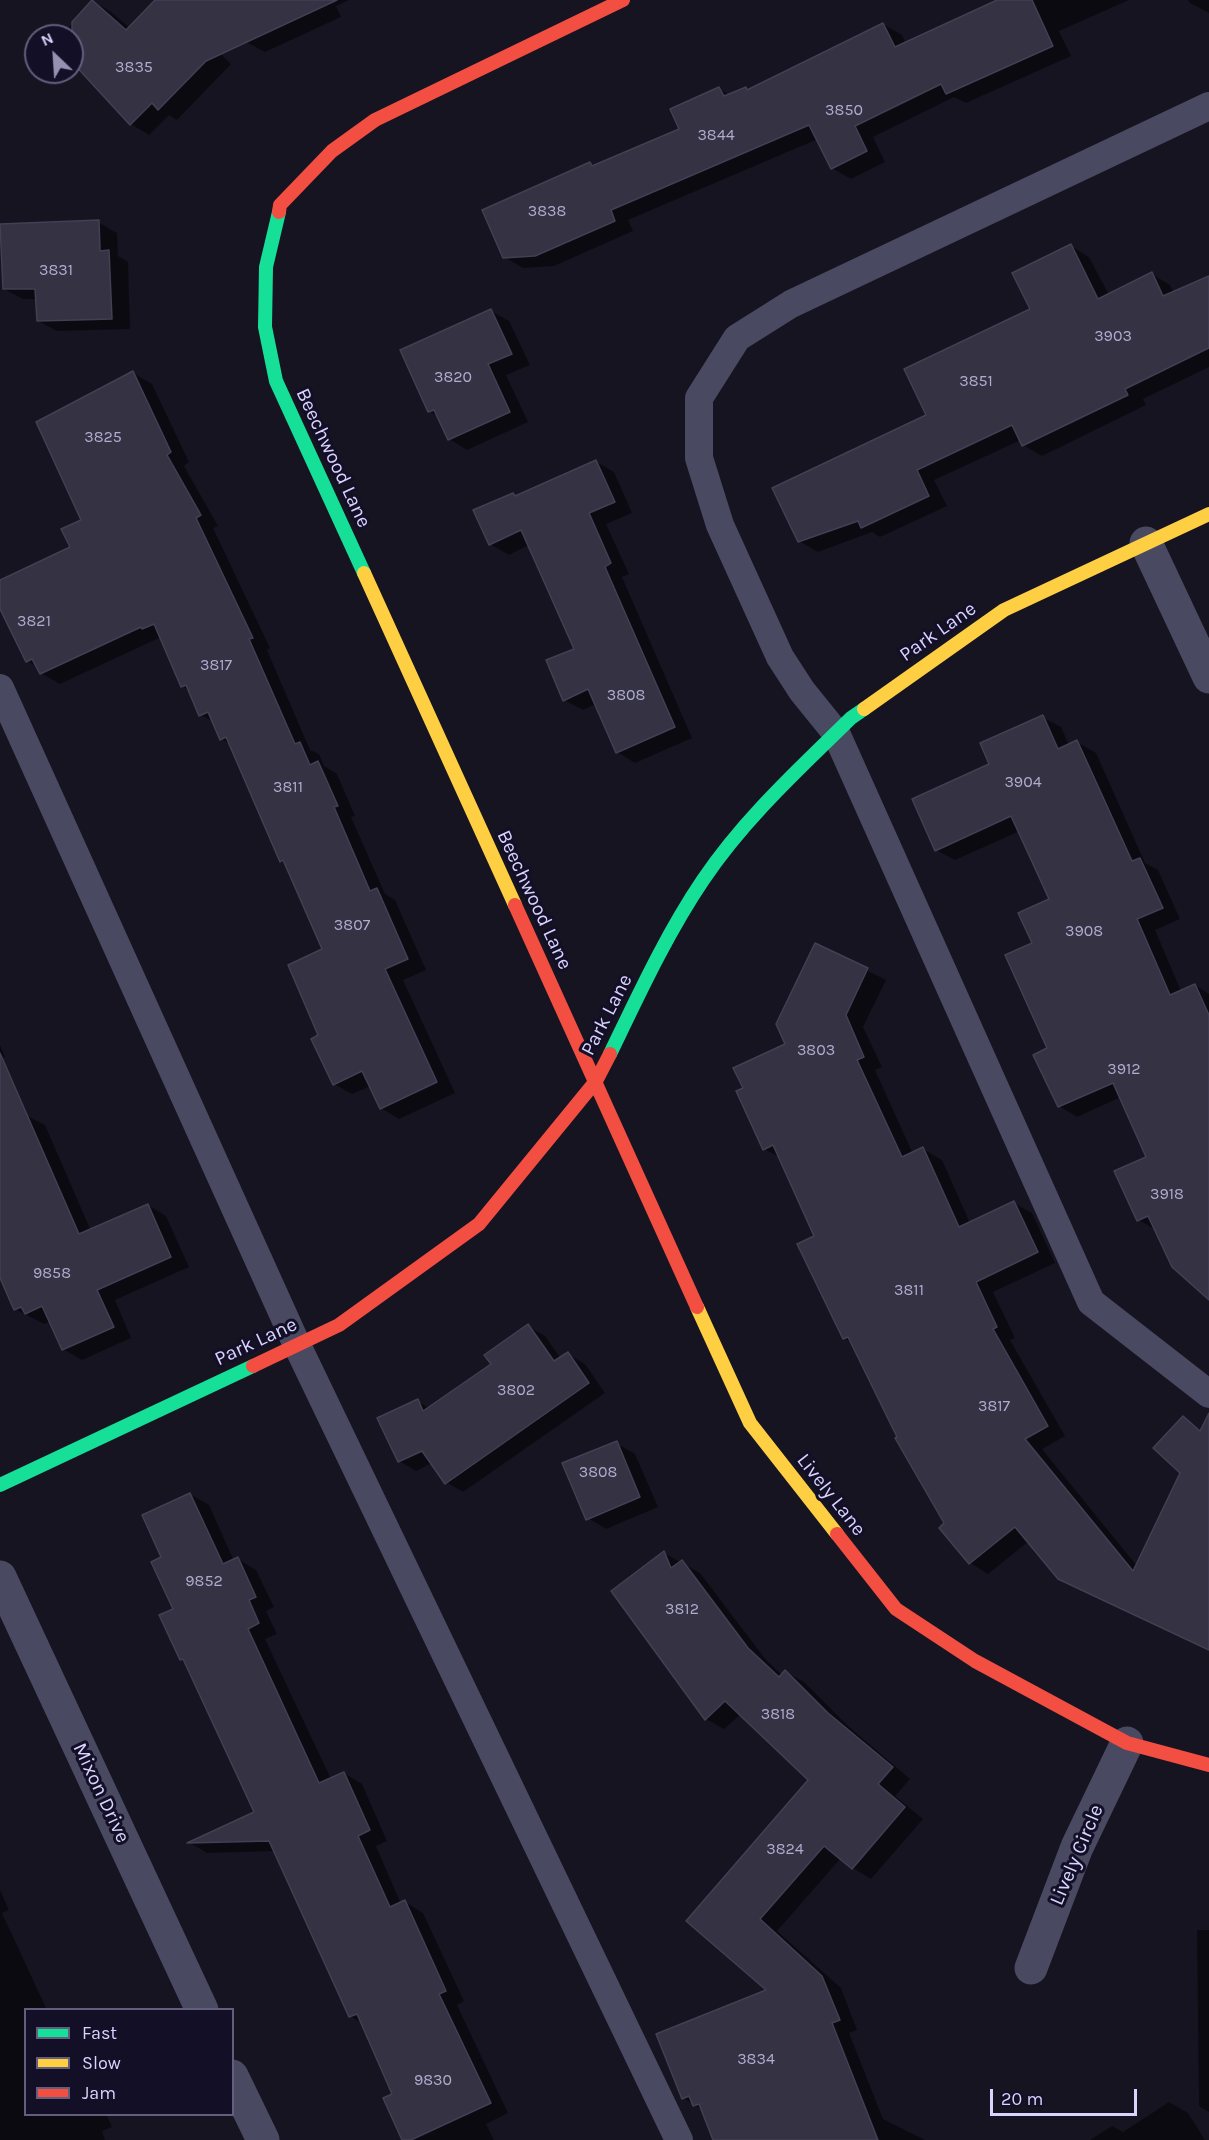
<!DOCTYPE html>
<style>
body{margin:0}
#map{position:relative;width:1209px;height:2140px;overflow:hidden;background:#161421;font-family:Karla,sans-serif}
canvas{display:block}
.legend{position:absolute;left:24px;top:2008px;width:210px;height:108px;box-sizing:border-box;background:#130f26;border:2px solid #625e7d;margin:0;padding:8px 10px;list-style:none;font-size:18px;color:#d9d4ff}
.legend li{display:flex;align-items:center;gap:12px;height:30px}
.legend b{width:30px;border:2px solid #625e7d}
.north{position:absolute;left:24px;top:24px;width:60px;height:60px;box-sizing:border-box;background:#130f26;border:2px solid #625e7d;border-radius:50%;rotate:335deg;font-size:16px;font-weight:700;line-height:24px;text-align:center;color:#d9d4ff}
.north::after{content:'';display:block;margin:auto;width:21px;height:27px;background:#9591b1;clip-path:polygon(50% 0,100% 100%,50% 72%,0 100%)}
.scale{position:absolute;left:990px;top:2089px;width:147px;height:27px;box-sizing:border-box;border:3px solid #d9d4ff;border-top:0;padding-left:8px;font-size:18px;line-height:21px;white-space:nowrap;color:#d9d4ff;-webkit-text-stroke:4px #130f26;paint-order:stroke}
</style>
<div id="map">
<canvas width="1209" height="2140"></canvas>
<ul class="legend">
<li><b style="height:8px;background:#16e098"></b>Fast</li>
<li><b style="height:8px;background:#ffcf43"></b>Slow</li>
<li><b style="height:8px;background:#f24e42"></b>Jam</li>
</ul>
<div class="north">N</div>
<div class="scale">20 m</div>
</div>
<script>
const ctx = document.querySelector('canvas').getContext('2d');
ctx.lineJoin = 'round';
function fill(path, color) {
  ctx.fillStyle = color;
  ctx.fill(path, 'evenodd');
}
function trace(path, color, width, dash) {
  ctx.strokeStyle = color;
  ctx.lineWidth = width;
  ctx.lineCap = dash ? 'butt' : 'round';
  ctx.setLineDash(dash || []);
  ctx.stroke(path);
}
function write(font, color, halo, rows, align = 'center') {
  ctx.font = font + ' Karla,sans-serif';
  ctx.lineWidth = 6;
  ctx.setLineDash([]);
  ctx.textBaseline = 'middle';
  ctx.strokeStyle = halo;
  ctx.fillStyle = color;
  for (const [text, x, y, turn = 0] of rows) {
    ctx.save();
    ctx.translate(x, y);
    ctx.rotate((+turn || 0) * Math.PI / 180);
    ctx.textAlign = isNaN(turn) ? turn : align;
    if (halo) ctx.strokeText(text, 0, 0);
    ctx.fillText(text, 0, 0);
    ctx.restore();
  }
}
const shadow = new Path2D(`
 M157,0L176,10L231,64L177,120L169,115L149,135L131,124L72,60V36H61L93,1L111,12L130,28Z
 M227,0H349L336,6L341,17L265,52L246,42Z
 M1001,0H1129L1059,31L1071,56L966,103L954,97L873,137L885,162L851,179L832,168L818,139L628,220L633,231L554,266L523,268L504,257L590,164L595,167L681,130L719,89L730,95L746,88L749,90L883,24L902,35L906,44Z
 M1188,0H1209V13L1190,3Z
 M98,222L117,233L118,256L128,262L130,329L57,331L38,321L37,299H23L4,289Z
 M1071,246L1089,257L1109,295L1152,274L1170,285L1174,293L1209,277V367L1143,399L1146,405L1042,456L1023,445L1021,440L934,480L947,506L880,537L872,532L818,552L799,541L928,416L1032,309Z
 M491,311L509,321L530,365L506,375L528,422L467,450L449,439L439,417L429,411Z
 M133,373L152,384L189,462L184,466L218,526L213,528L270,648L267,650L310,750L319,754L324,766L337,774L355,816L351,817L385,894L395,900L426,970L403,980L455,1093L399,1119L381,1108L371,1086L352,1094L334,1084L320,1036L324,950L286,863L281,861L230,744L221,739L214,722L201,715L190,691L182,686L162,639L159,638L60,684L41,673L38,667L27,661L0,606V582L72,548Z
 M595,461L614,472L632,513L606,524L629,574L622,577L692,738L635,763L617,752L596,704L583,710L564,700L576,650L529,545L509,555L490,544L513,494L518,497Z
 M1042,717L1061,727L1069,745L1077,742L1096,753L1145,863L1158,870L1180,919L1155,930L1181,991L1195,985L1209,994V1298L1156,1230L1139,1220L1148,1157L1121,1097L1077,1117L1059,1106L1034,944L1051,900L1020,831L955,860L936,850L991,765Z
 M816,945L886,980L863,1027L882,1067L875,1070L913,1154L923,1149L942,1160L970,1223L1014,1203L1032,1213L1055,1263L993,1292L1015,1338L1010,1340L1065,1436L1042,1449L1137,1566L1182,1473L1183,1418L1209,1435V1650L1079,1589L1059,1578L1029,1541L988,1574L970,1563L946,1524L899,1438L852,1343L844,1338L816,1237L781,1158L764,1149L745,1089L787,1045Z
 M0,1045L5,1057L0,1060Z
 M0,1078L26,1115L45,1125L91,1231L148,1205L166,1216L189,1267L115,1300L131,1338L82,1360L63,1349L51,1321L44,1324L15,1309L0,1275Z
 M528,1326L545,1336L561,1359L568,1354L585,1364L605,1393L463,1492L446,1482L432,1463L416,1471L399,1461L417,1401L429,1408L493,1364Z
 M616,1443L635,1454L658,1507L606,1529L588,1518Z
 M190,1494L209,1505L234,1561L238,1559L256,1570L274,1607L266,1611L277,1634L265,1639L331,1779L344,1773L362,1784L387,1841L376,1846L401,1904L405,1902L423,1913L464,2001L457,2005L508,2113L486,2124L494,2140H404L394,2095L363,2024L350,2016L275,1851L207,1853L190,1843L256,1813L186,1662L181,1659L175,1609L163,1558Z
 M664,1553L700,1573L766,1660L782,1675L786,1672L804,1682L847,1725L910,1779L895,1796L923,1819L871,1879L853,1868L841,1858L777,1931L841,1988L857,2030L849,2033L883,2119L925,2140H715L703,2110L683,2098L658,2035L769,1991L688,1921L810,1780L741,1714L724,1729L706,1719Z
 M0,1890L9,1910L2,1913L47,2010H26V2114H106L112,2127L102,2131L105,2140H0Z
 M1197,1930H1209V2112L1199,2106Z
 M1169,2102L1188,2113L1205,2140H1090L1112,2126L1123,2132Z`);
const building = new Path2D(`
 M92,0L126,30L155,0H337L206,61L158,110L152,103L130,125L72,62V22Z
 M997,0H1032L1053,46L946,94L941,84L855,126L867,151L831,169L809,125L611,210L615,221L535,256L503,258L482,210L590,162L592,166L679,129L670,109L719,87L724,96L746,87L747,90L883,23L895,47Z
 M99,220L100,251L109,250L112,319L37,321L35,289H3L0,224Z
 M1071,244L1098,299L1152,272L1163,296L1209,276V348L1125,389L1128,395L1022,446L1012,425L917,470L929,496L861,528L858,521L798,542L772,488L926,415L904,369L1030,309L1012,273Z
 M491,309L512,354L488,364L510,412L448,440L434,410L428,412L400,350Z
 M133,371L171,452L167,455L201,515L196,518L253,638L249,639L295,744L300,742L310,765L318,761L338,806L334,807L370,891L377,888L408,959L385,969L437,1082L380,1109L362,1071L333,1085L311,1039L318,1035L288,965L322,949L283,860L280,862L226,737L220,740L208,712L199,716L186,685L181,687L154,624L142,629L141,627L40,674L32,659L26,662L0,609V580L70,547L61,529L81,520L36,422Z
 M596,460L615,502L589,513L611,563L605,567L675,727L616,753L588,689L563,701L546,660L574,649L521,530L489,545L473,510L513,493L515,496Z
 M1043,715L1058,749L1077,740L1132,861L1140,858L1163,908L1137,919L1170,995L1195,984L1209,1015V1300L1172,1267L1148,1216L1137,1221L1114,1171L1146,1157L1113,1083L1058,1107L1033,1055L1047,1048L1005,955L1032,943L1018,913L1049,899L1011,816L935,851L912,799L989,764L980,743Z
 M815,943L868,968L846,1015L864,1057L857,1060L902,1157L923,1147L959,1227L1014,1201L1038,1252L976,1282L997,1327L993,1329L1048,1426L1025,1439L1133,1571L1180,1473L1153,1448L1183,1416L1200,1431L1209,1413V1650L1058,1579L1015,1527L969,1564L939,1528L944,1523L895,1438L897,1437L848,1337L843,1339L797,1244L814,1236L773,1145L763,1150L736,1091L743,1088L733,1068L785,1044L776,1024Z
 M0,1053L79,1234L148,1204L171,1257L97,1290L114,1327L62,1350L42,1306L25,1314L21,1307L14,1310L0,1278Z
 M528,1324L554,1361L568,1352L589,1383L445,1484L422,1451L398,1462L377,1418L418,1399L423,1411L491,1364L484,1355Z
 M617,1441L640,1497L586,1520L562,1463Z
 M190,1493L223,1564L238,1557L256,1597L249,1600L259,1623L248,1629L319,1783L344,1772L370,1830L358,1836L390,1907L405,1900L446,1991L439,1994L491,2103L411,2140H402L383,2098L392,2094L357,2014L349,2017L269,1841L187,1843L254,1812L183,1659L180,1660L159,1615L173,1609L151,1562L161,1557L142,1515Z
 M664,1551L671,1568L682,1560L748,1648L779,1677L785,1670L828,1713L893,1767L878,1784L905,1807L852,1869L824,1846L760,1919L822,1976L840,2020L832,2023L878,2140H713L699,2104L693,2106L689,2096L682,2099L656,2034L766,1990L686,1921L808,1780L725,1701L705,1720L611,1591Z`);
const lane = new Path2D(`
 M1209,106L791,304L737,338L699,398V458L720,525L780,657L802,691L836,733L1091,1302L1209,1394
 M0,688L297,1345L679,2140`);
const street = new Path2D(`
 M1146,543L1209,677
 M0,1577L202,2010
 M1031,1968L1077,1847L1127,1743
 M232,2076L263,2140`);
const fast = new Path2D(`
 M279,212L266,267L265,327L276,381L364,573
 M610,1054C638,996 667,933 703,880C744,819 799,769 851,718L864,709
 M0,1485L253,1366`);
const slow = new Path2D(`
 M364,573L515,905
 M864,709L1004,610L1209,514
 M697,1307L750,1423L837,1534`);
const jam = new Path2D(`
 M279,212L280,205L332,151L375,120L623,0
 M515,905L697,1307
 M253,1366L339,1325L479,1224L596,1081L610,1054
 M837,1534L896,1609L975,1661L1127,1743L1209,1765`);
const numberNames = [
 ["3835",134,67],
 ["3850",844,110],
 ["3844",716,135],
 ["3838",547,211],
 ["3831",56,270],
 ["3903",1113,336],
 ["3820",453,377],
 ["3851",976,381],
 ["3825",103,437],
 ["3821",34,621],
 ["3817",216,665],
 ["3808",626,695],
 ["3904",1023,782],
 ["3811",288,787],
 ["3807",352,925],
 ["3908",1084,931],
 ["3803",816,1050],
 ["3912",1124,1069],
 ["3918",1167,1194],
 ["9858",52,1273],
 ["3811",909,1290],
 ["3802",516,1390],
 ["3817",994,1406],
 ["3808",598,1472],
 ["9852",204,1581],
 ["3812",682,1609],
 ["3818",778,1714],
 ["3824",785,1849],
 ["3834",756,2059],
 ["9830",433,2080]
];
const streetNames = [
 ["Beechwood Lane",333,458,65],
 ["Park Lane",938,632,-35],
 ["Beechwood Lane",534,900,65],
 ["Park Lane",607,1015,-63],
 ["Park Lane",256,1342,-25],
 ["Lively Lane",831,1495,52],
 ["Mixon Drive",101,1793,65],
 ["Lively Circle",1077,1855,-67]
];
fill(shadow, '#0007');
fill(building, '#343243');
trace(building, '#433f54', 1.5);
trace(lane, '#4a4962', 28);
trace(street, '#4a4962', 33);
trace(fast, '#16e098', 14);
trace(slow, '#ffcf43', 14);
trace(jam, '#f24e42', 14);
write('16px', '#b0acd0', null, numberNames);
write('20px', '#d9d4ff', '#130f26', streetNames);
</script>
